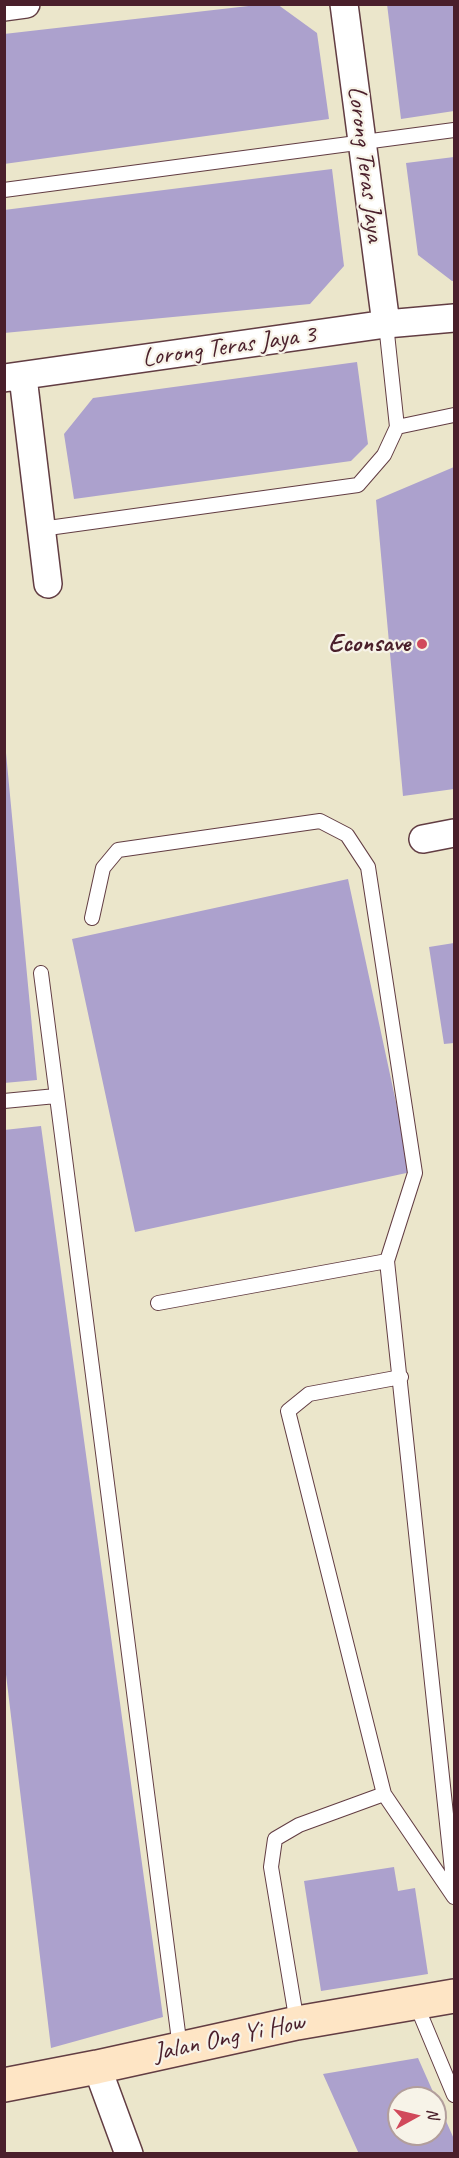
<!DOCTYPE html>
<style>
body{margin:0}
#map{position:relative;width:459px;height:2158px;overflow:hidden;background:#ebe6cb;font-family:Caveat,sans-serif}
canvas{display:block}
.frame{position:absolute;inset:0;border:6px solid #4a1f2b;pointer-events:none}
.north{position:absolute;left:387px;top:2086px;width:60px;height:60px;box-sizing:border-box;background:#f7f3e8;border:2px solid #b29e9c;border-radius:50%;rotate:82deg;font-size:16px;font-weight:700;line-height:24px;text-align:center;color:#4a1f2b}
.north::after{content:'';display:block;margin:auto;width:21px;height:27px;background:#d1495b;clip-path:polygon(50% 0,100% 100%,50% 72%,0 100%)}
</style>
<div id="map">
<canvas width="459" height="2158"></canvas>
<div class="frame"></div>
<div class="north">N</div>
</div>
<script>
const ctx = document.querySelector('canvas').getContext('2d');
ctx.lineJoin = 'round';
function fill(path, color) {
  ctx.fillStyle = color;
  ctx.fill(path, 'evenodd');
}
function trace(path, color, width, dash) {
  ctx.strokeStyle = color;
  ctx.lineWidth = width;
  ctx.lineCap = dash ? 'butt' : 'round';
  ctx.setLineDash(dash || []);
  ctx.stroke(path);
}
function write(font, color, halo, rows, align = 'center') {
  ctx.font = font + ' Caveat,sans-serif';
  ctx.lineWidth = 4.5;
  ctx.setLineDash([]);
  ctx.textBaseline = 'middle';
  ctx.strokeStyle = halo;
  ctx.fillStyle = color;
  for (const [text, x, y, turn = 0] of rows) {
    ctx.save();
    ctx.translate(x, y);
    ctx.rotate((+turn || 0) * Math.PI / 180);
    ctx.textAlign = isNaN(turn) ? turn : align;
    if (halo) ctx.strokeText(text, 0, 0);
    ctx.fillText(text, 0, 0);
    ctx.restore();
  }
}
const building = new Path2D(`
 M266,4H277L317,33L329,119L4,164V34Z
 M387,4H454V111L401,119Z
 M454,157V281H452L418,255L406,163Z
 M332,169L344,266L310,304L4,333V210Z
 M357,362L368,444L351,461L74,499L64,434L93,398Z
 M454,467V789L403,796L376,500Z
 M4,753H6L37,1080L4,1083Z
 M348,879L411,1172L135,1232L72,939Z
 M454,943V1043L444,1044L429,947Z
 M41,1126L163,2017L51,2048L4,1658V1130Z
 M394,1867L398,1891L415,1888L428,1974L321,1991L304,1881Z
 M418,2058L454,2139V2154H359L323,2074ZM399,2098H435V2134H399Z`);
const lane = new Path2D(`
 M4,190L454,130
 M397,427L454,415
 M41,529L358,485L384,455L397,427L386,324
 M92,918L103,868L118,850L320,821L347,835L368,867L415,1173L387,1261L454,1889
 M41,973L180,2048
 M4,1101L56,1096
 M158,1303L387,1261
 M401,1377L309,1394L288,1411L384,1794L454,1897
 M416,2004L454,2095
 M297,2023L271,1867L275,1839L299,1825L384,1794`);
const street = new Path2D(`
 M344,4L386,324
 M4,7L26,4
 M23,377L48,584
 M4,378L386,324L454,318
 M423,839L454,833
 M97,2067L129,2154`);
const secondary = new Path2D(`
 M4,2085L97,2067L297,2023L454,1996`);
const markers = [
 [422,644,6,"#d1495b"]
];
const streetNames = [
 ["Lorong Teras Jaya",365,164,83],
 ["Lorong Teras Jaya 3",229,347,-8],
 ["Jalan Ong Yi How",229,2038,-12]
];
const poiNames = [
 ["Econsave",410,644]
];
fill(building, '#aca1cd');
trace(lane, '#623d43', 16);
trace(street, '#623d43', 30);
trace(secondary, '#623d43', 36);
trace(lane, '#fff', 14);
trace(street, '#fff', 27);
trace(secondary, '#fee5c5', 33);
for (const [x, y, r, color] of markers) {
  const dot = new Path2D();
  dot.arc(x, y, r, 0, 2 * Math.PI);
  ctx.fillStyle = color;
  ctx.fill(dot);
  trace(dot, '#f7f3e8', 2);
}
write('26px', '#4a1f2b', '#f7f3e8', streetNames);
write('bold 26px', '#4a1f2b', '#f7f3e8', poiNames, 'right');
</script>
